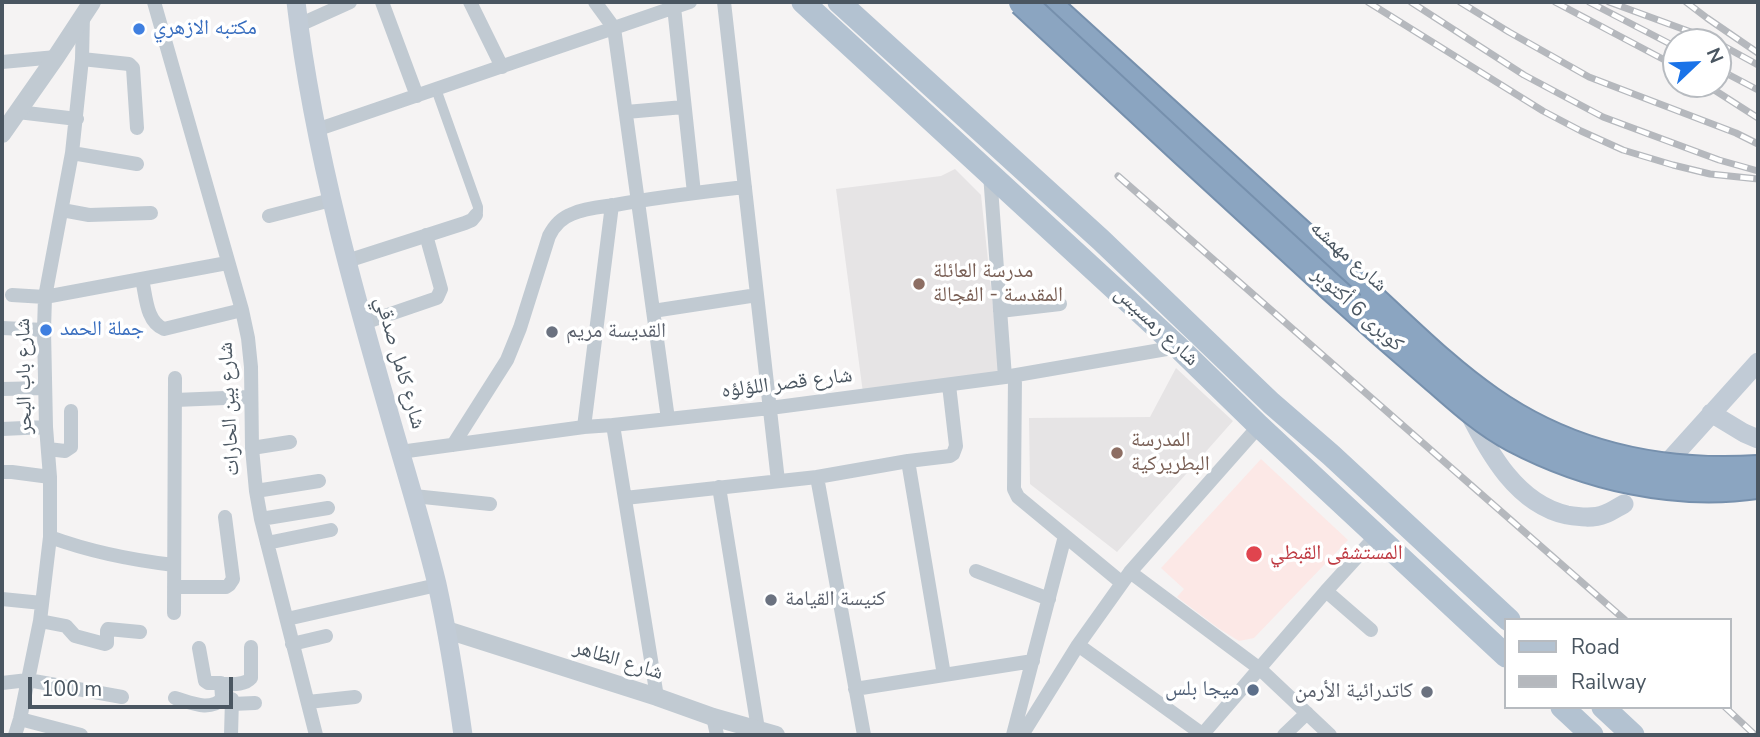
<!DOCTYPE html>
<meta charset="utf-8">
<style>
body{margin:0}
#map{position:relative;width:1760px;height:737px;overflow:hidden;background:#f5f3f3;font-family:"Nunito Sans",sans-serif}
canvas{display:block}
.frame{position:absolute;inset:0;border:4px solid #4a5661;pointer-events:none}
.legend{position:absolute;left:1504px;top:618px;width:228px;height:91px;box-sizing:border-box;background:#fff;border:2px solid #b7bbc0;margin:0;padding:9px 12px;list-style:none;font-size:21px;color:#4a5661}
.legend li{display:flex;align-items:center;gap:14px;height:35px}
.legend b{width:35px;border:2px solid #b7bbc0}
.north{position:absolute;left:1662px;top:28px;width:70px;height:70px;box-sizing:border-box;background:#fff;border:2px solid #b7bbc0;border-radius:50%;rotate:67deg;font-size:19px;font-weight:700;line-height:28px;text-align:center;color:#4a5661}
.north::after{content:'';display:block;margin:auto;width:24px;height:32px;background:#1a73e8;clip-path:polygon(50% 0,100% 100%,50% 72%,0 100%)}
.scale{position:absolute;left:28px;top:677px;width:205px;height:32px;box-sizing:border-box;border:4px solid #4a5661;border-top:0;padding-left:9px;font-size:21px;line-height:24px;white-space:nowrap;color:#4a5661;-webkit-text-stroke:5px #fff;paint-order:stroke}
</style>
<div id="map">
<canvas width="1760" height="737"></canvas>
<div class="frame"></div>
<ul class="legend">
<li><b style="height:9px;background:#b3c2d1"></b>Road</li>
<li><b style="height:9px;background:#b5b8bd"></b>Railway</li>
</ul>
<div class="north">N</div>
<div class="scale">100 m</div>
</div>
<script>
const ctx = document.querySelector('canvas').getContext('2d');
ctx.lineJoin = 'round';
function fill(path, color) {
  ctx.fillStyle = color;
  ctx.fill(path, 'evenodd');
}
function trace(path, color, width, dash) {
  ctx.strokeStyle = color;
  ctx.lineWidth = width;
  ctx.lineCap = dash ? 'butt' : 'round';
  ctx.setLineDash(dash || []);
  ctx.stroke(path);
}
function write(font, color, halo, rows, align = 'center') {
  ctx.font = font + ' "Nunito Sans","Noto Naskh Arabic",sans-serif';
  ctx.lineWidth = 7;
  ctx.setLineDash([]);
  ctx.textBaseline = 'middle';
  ctx.strokeStyle = halo;
  ctx.fillStyle = color;
  for (const [text, x, y, turn = 0] of rows) {
    ctx.save();
    ctx.translate(x, y);
    ctx.rotate((+turn || 0) * Math.PI / 180);
    ctx.textAlign = isNaN(turn) ? turn : align;
    if (halo) ctx.strokeText(text, 0, 0);
    ctx.fillText(text, 0, 0);
    ctx.restore();
  }
}
const education = new Path2D(`
 M955,169L981,195L1000,373L863,393L836,189L941,176Z
 M1176,368L1233,421L1117,552L1030,484L1029,418L1150,417Z`);
const medical = new Path2D(`
 M1261,459L1348,540L1254,638L1239,641L1218,628L1177,597L1184,589L1161,568Z`);
const pedestrian = new Path2D(`
 M436,89L478,207V211L476,215`);
const minor = new Path2D(`
 M154,2L242,310L248,338L251,367L252,448L256,491L261,519L316,735
 M382,2L417,96
 M470,2L502,67
 M595,2L614,28L668,419
 M724,2L778,481
 M674,7L694,193
 M299,25L350,2
 M82,59L129,64L133,68L137,128
 M2,62L56,57
 M18,112L77,119
 M626,112L684,107
 M316,130L690,2
 M72,153L137,164
 M990,174L1005,377
 M62,210L89,215L151,213
 M269,216L331,200
 M347,261L465,223L472,220L476,215
 M142,279C146,296 146,322 164,329L242,310
 M12,295L45,297L227,263
 M653,311L757,295
 M1000,311L1060,304
 M364,323L437,298L441,289L426,235
 M2,328L44,330
 M1015,376L1014,489L1018,497L1122,583
 M2,389L45,388
 M175,400L250,397
 M613,425L657,697
 M584,427L612,205
 M2,429L46,427
 M453,445L507,360L520,328L549,236C554,226 561,218 572,214C585,208 601,207 615,205C658,197 702,192 745,187
 M252,448L290,442
 M48,449L65,451L71,447V411
 M400,452L584,427L613,425L770,408L1005,377L1178,347
 M908,461L944,675
 M2,472H12L50,477
 M817,477L864,735
 M719,487L758,729
 M256,491L319,481
 M414,496L490,504
 M625,498L817,477L908,461L950,456L953,454L956,446L949,385
 M261,519L328,508
 M50,537C91,552 131,560 174,565
 M267,543L331,530
 M976,571L1049,599
 M1130,572L1260,669L1330,735
 M174,587H226L229,585L233,579L225,517
 M1326,591L1371,630
 M2,599L42,603
 M174,613L175,378
 M287,619L437,585
 M40,621L66,626L75,636L105,644L107,643V631L108,629L140,632
 M292,644L326,636
 M1078,645L1202,734
 M199,648L205,681L208,683H221L222,697L232,699L231,735
 M2,683L28,680L122,697
 M222,684C231,684 244,686 251,678V647
 M855,689L1033,661
 M175,698C192,703 209,712 224,698
 M308,702L355,697
 M232,704L255,703
 M713,717L717,735
 M20,719L81,735
 M15,735L20,719L40,621L50,537V477L46,427L44,330L45,297L72,153L82,59L83,15
 M1013,735L1065,536
 M1022,735L1078,645L1130,572L1259,426
 M1202,735L1326,591L1377,535
 M1284,735L1307,713`);
const tertiary = new Path2D(`
 M2,134L56,57L92,2
 M447,630L657,697L713,717L776,735`);
const secondary = new Path2D(`
 M296,2C314,155 357,303 400,451C413,495 426,539 437,584C448,634 456,685 463,735
 M1468,411C1489,453 1517,504 1567,515C1579,517 1593,519 1605,514C1611,512 1618,507 1624,504
 M1711,413L1744,433L1758,439
 M1668,462L1758,362`);
const primary = new Path2D(`
 M803,2L1178,347L1259,426L1506,656
 M839,2L1101,240L1271,403L1331,455L1509,620
 M1562,707L1592,735
 M1603,707L1633,735`);
const motorway = new Path2D(`
 M1046,2L1373,299`);
const rail = new Path2D(`
 M1368,2L1543,111L1581,131L1623,150L1673,165L1710,174L1758,179
 M1411,2L1524,75L1603,117L1719,160L1758,171
 M1460,2L1509,32L1589,77L1736,133L1758,144
 M1555,2L1676,66
 M1589,2L1676,47
 M1609,2L1710,39
 M1686,2L1707,18L1758,53
 M1718,43L1758,65
 M1718,69L1758,90
 M1705,84L1758,118
 M1118,176L1625,620
 M1725,707L1755,735`);
const motorwayBridge = new Path2D(`
 M1022,2C1125,98 1229,194 1333,289C1366,319 1399,348 1433,377C1458,399 1483,422 1513,438C1587,477 1675,497 1758,485
 M1373,299C1411,334 1448,371 1490,400C1571,457 1662,475 1758,469`);
const markers = [
 [139,29,7,"#3f7fe0"],
 [919,284,7,"#8d6e63"],
 [46,330,7,"#3f7fe0"],
 [552,332,7,"#6b7280"],
 [1117,453,7,"#8d6e63"],
 [1254,554,9,"#e0444e"],
 [771,600,7,"#6b7280"],
 [1253,690,7,"#5c6f8a"],
 [1427,692,7,"#6b7280"]
];
const shopNames = [
 ["مكتبه الازهري",153,29],
 ["جملة الحمد",60,330]
];
const streetNames = [
 ["شارع مهمشه",1348,257,42],
 ["كوبرى 6 أكتوبر",1357,310,42],
 ["شارع رمسيس",1156,327,43],
 ["شارع كامل صدقي",399,363,74],
 ["شارع باب البحر",25,376,-91],
 ["شارع قصر اللؤلؤه",787,384,-7],
 ["شارع بين الحارات",230,409,-93],
 ["شارع الظاهر",618,661,17]
];
const educationNames = [
 ["مدرسة العائلة",933,272],
 ["المقدسة - الفجالة",933,296],
 ["المدرسة",1131,441],
 ["البطريركية",1131,465]
];
const worshipNames = [
 ["القديسة مريم",566,332],
 ["كنيسة القيامة",785,600],
 ["كاتدرائية الأرمن",1413,692,"right"]
];
const healthNames = [
 ["المستشفى القبطي",1270,554]
];
const serviceNames = [
 ["ميجا بلس",1239,690]
];
fill(education, '#e6e4e5');
fill(medical, '#fce8e6');
trace(motorway, '#7690ad', 30);
trace(pedestrian, '#c1cad2', 10);
trace(minor, '#c1cad2', 14);
trace(tertiary, '#c1cad2', 18);
trace(secondary, '#c1cbd6', 19);
trace(primary, '#b3c2d1', 23);
trace(motorway, '#8ba5c1', 26);
trace(rail, '#b5b8bd', 7);
trace(rail, '#fff', 4.5, [13]);
trace(motorwayBridge, '#7690ad', 30, []);
trace(motorwayBridge, '#8ba5c1', 26);
for (const [x, y, r, color] of markers) {
  const dot = new Path2D();
  dot.arc(x, y, r, 0, 2 * Math.PI);
  ctx.fillStyle = color;
  ctx.fill(dot);
  trace(dot, '#fff', 2.5);
}
write('21px', '#366cbe', '#fff', shopNames, 'left');
write('21px', '#4a5661', '#fff', streetNames);
write('21px', '#785e54', '#fff', educationNames, 'left');
write('21px', '#5b616d', '#fff', worshipNames, 'left');
write('21px', '#be3a42', '#fff', healthNames, 'left');
write('21px', '#4e5e75', '#fff', serviceNames, 'right');
</script>
